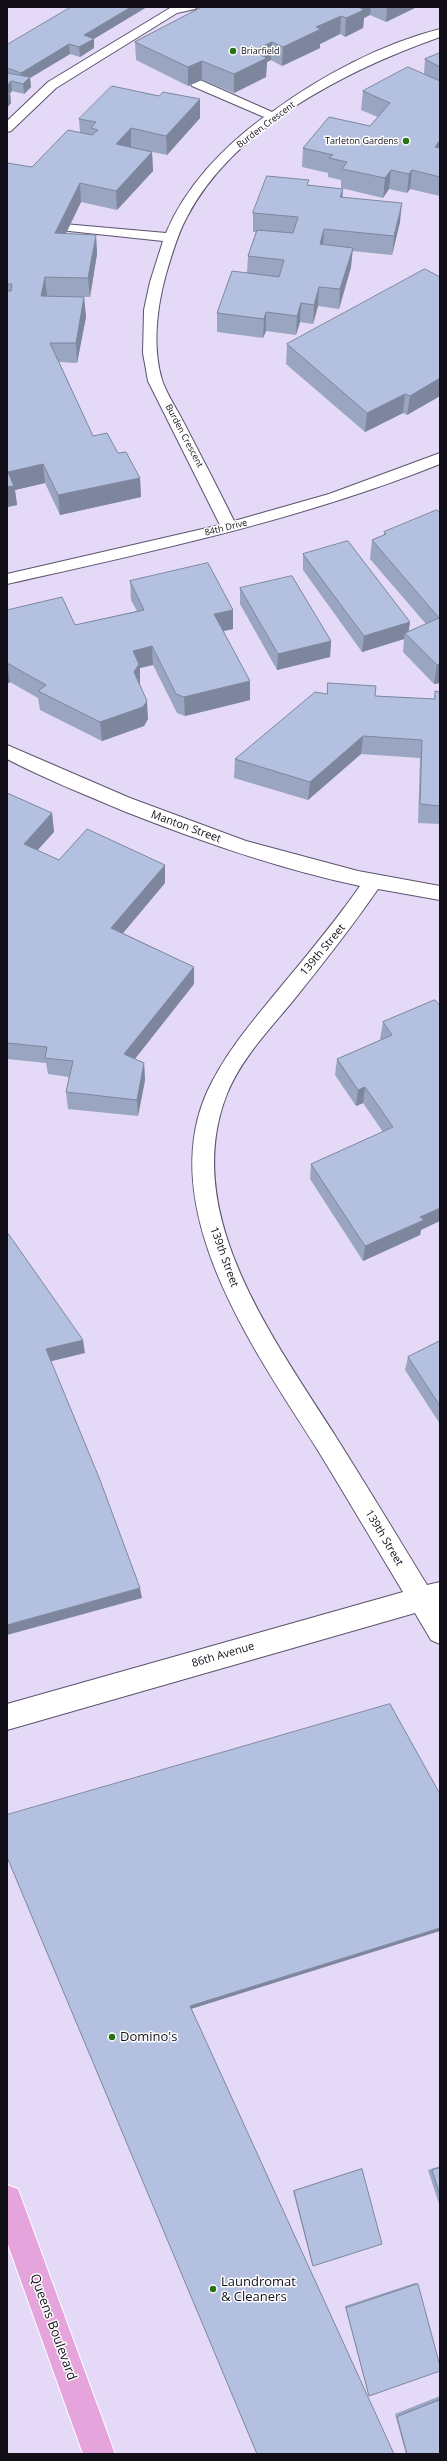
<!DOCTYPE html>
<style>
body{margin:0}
#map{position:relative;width:447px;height:2461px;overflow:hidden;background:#e4daf8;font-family:"Open Sans",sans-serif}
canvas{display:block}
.frame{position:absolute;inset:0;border:8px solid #120e18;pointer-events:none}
</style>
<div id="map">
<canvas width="447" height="2461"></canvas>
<div class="frame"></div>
</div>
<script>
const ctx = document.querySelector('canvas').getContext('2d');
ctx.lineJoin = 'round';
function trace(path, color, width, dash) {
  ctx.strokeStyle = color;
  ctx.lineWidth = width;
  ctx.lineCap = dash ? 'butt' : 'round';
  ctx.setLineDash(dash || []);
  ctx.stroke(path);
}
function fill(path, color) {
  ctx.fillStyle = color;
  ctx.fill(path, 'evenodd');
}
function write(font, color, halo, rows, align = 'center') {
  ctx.font = font + ' "Open Sans",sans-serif';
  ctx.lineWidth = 3;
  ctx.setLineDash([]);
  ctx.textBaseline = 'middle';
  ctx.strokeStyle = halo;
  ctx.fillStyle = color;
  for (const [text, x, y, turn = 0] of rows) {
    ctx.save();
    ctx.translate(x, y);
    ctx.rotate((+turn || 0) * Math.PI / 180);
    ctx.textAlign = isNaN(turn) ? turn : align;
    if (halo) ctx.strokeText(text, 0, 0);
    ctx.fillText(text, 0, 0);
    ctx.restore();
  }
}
const minor = new Path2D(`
 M197,7L195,9L177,13L56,88L11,131L7,132V121L48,82L170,8Z
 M440,29V37C347,70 235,126 187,217C177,235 172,255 166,274C157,307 152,346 162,380C167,395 177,409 184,423C201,456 218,488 234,521L329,494L440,453V464C300,520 154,551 7,584V574L220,525L148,381L143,353L144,310L150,282L163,241L69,231L64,230L62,227L64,224L166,233C185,187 223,147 264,117L192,86L190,83L192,80H200L272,112C321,76 381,44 440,29Z
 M7,745L130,798L246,841L358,871L440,886V900L378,889C351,928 322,965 292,1002C269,1030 241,1059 227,1094C179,1214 275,1340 336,1437C367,1486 397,1536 427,1585L440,1582V1644L431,1640L415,1613L7,1730V1704L403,1592C374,1544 346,1496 317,1449C256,1352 154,1211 207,1092C225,1053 252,1022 279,989C307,955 335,922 360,886C280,869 202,842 126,812C86,795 45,779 7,759Z`);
const major = new Path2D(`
 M7,2185L18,2189L22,2200L115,2454H83L7,2242Z`);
const wall = new Path2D(`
 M202,7H417L386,22L370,15L364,18L363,28L345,37L340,34L320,44V48L282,66L271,60L267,62L266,77L234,93L202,80L188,86L136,60L135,42Z
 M94,39V48L80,57L70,54L30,78L31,87L24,94L12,91L10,93L11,103L7,108V45Z
 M440,53V196L410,189L407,193L389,189L383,198L341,188V180L328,177V173L302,167L303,148L370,126L378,117L361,110L363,91L424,74L425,59Z
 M200,118L167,155L152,152L153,171L117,210L81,202L66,234L96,235L97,254L90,297L47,296L84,297L86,317L77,363L59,362L93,436L118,453L140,478L141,497L60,515L45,483L15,490L17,505L7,507V163L32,167L80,133L79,119Z
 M308,185L343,197L400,222L392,255L352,251L351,267L339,309L318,306L313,324L300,322L296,335L266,331L263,338L217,332V313L247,273L248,256L256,232H253V213Z
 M440,277V396L407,415L403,413L365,432L286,364L287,344Z
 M440,513V683L434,684L403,652L404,639L362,652L303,570V554L410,622L408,632L426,624L370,559L372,540L384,535V532Z
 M130,581L233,629L223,631L250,700L185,716L177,713L153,665L140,668V684L148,719L144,726L102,741L40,710L38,698L10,682L7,684V610L75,625L137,611L131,600Z
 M240,588L331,641L330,657L277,670L240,604Z
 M435,691L440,692V824L418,823L420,758L361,754L308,800L234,778L235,759L327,694L434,699Z
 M7,793L52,813L54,832L37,850L59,860L165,883L123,933L194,967V984L135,1059L144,1063L145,1080L138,1116L68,1109L66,1092L69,1077L48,1074L46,1063L7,1059Z
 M435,1000L421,1230L420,1235L363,1261L310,1179L311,1164L383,1132L363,1103L356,1106L335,1075L337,1059L381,1040L380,1039L383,1022Z
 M440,1341V1424L405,1370L408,1357Z
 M440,2166V2207L428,2170Z
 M360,2169H362L313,2266L312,2264L293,2191Z
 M415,2283L418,2284L369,2396L368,2393L345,2306Z
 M440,2396V2454H406L395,2414Z`);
const shadedWall = new Path2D(`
 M131,7H147L94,39V48L80,57L79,47L84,35Z
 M354,7H371L370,15L364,18L363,28L345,37L346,18Z
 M387,7H417L386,22Z
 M341,16L340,34L320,44V48L282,66L283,47L316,27Z
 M272,42L271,60L267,62L266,77L234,93V74L252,51Z
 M69,44L70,54L30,78L31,87L24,94L23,84L22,83L21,73Z
 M202,61V80L188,86V67Z
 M11,81L12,91L7,97V86Z
 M10,93L11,103L7,108V97Z
 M200,99V118L167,155L166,136Z
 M131,128V147L116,144Z
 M440,140V156L435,147Z
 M152,152L153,171L117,210L116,191Z
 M391,170L389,189L383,198L385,178Z
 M412,170L410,189L407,193L409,174Z
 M80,183L81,202L56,253L55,233Z
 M343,189L342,208L340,197Z
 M402,203L400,222L392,255L394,236Z
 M324,229L323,248L320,244Z
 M96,235L97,254L90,297L88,278Z
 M353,248L351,267L339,309L340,289Z
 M45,277L47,296H41Z
 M319,287L318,306L313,324L314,305Z
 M84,297L86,317L77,363L76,343Z
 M301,303L300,322L296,335L297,316Z
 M266,312V331L263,338L264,319Z
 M440,378V396L407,415L410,396Z
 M405,394L403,413L365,432L367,413Z
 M43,464L45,483L15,490L17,505L7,507L8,472Z
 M140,478L141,497L60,515L58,495Z
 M233,610V629L214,633V614Z
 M410,622L408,636L405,633L404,639L362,652L364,636Z
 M331,641L330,657L277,670L278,654Z
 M152,646L153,665L140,668V683L135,691L133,651Z
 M7,663L10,682L7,684Z
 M440,664V683L434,684L437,665Z
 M250,681V700L185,716L184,697Z
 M147,701L148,719L144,726L102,741L100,722Z
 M363,736L361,754L308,800L310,782Z
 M52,813L54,832L27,862L24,844Z
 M165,865V883L113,945L111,928Z
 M194,967V984L126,1070L124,1054Z
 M144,1063L145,1080L138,1116L137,1100Z
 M365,1087L363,1103L356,1106L358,1090Z
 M440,1208V1221L421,1230L420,1235L363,1261L365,1246L420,1217Z
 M83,1340L85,1353L48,1362L46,1349Z
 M140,1588L142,1598L7,1635V1625Z
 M440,1928V1931L191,2009L190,2006Z`);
const building = new Path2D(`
 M71,7H131L84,35L94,39L79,47L69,44L21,73L7,68V45Z
 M202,7H359L364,10L346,18L341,16L316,27L321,29L283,47L272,42L252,51L267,58L234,74L202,61L188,67L135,42Z
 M440,53V67L425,59Z
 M408,67L440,81V140L435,147L440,148V177L412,170L409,174L391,170L385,178L342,169L347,162L329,158L333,155L303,148L329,117L370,126L390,103L363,91Z
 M7,73L30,77L23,84L11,81L7,86Z
 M112,86L159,96L163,92L200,99L166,136L131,128L116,144L152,152L116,191L80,183L55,233L96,235L88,278L45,277L41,296L84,297L76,343H50L93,436L107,433L118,453L126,452L140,478L58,495L43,464L8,472L14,486L7,487V291H11L12,284H7V163L32,167L68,130L92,135L98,130L91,128L96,122L79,119Z
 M7,93H10L7,97Z
 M267,176L309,180L307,185L343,189L340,197L402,203L394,236L324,229L320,244L353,248L340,289L319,287L314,305L301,303L297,316L266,312L264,319L217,313L232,271L279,277L284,260L248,256L257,230L293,233L298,217L253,213Z
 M425,269L440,277V378L410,396L405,394L367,413L287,344Z
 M437,510L440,513V664L437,665L405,633L439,618L372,540L386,534L384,532Z
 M348,541L410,622L364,636L303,554Z
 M208,563L233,610L214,614L250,681L184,697L176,694L152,646L133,651L139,664L134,672L147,701L143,707L100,722L38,691L46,685L7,663V610L62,597L75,625L144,610L130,581Z
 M292,576L331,641L278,654L240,588Z
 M328,683L376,686L375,696L435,699V691L440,692V806L420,804L422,740L363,736L310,782L235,759L315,692L327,694Z
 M7,793L52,813L24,844L59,860L87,829L165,865L111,928L194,967L124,1054L144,1063L137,1100L66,1092L73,1061L45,1058L47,1047L7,1043Z
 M435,1000L440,1006V1208L420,1217L424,1220L365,1246L311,1164L393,1127L365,1087L358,1090L337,1059L392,1035L383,1022Z
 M7,1232L83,1340L46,1349L100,1480L140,1588L7,1625Z
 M440,1341V1406L408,1357Z
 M390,1704L440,1794V1928L190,2006L394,2454H257L7,1857V1815Z
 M440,2168V2195L432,2170Z
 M362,2169L382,2244L313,2266L294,2191Z
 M418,2284L440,2366V2371L369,2396L346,2308Z
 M440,2400V2454H407L397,2417Z`);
const markers = [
 [233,51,4,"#2a7215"],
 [406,141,4,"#2a7215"],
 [112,2037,4,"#2a7215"],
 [213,2289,4,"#2a7215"]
];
const farPoinames = [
 ["Briarfield",241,51],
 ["Tarleton Gardens",398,141,"right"]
];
const farStreetnames = [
 ["Burden Crescent",266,125,-37],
 ["Burden Crescent",184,436,62],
 ["84th Drive",226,528,-14]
];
const streetNames = [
 ["Manton Street",186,827,20],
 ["139th Street",323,950,-50],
 ["139th Street",224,1257,70],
 ["139th Street",384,1538,59],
 ["86th Avenue",223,1655,-16]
];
const nearPoinames = [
 ["Domino's",120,2037],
 ["Laundromat",221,2282],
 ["& Cleaners",221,2297]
];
const nearStreetnames = [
 ["Queens Boulevard",53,2327,70]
];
trace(minor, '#5c536c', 2);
trace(major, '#fff', 2);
fill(minor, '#fff');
fill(major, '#e5a5dc');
fill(wall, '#9aa5c1');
fill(shadedWall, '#7d869d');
fill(building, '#b3c0e0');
trace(building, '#7d869d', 1);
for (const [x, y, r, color] of markers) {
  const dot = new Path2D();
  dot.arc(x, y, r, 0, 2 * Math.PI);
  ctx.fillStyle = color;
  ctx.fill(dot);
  trace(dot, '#fff', 1.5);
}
write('9px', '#120e18', '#fff', farPoinames, 'left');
write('9px', '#120e18', '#fff', farStreetnames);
write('11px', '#120e18', '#fff', streetNames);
write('13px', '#120e18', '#fff', nearPoinames, 'left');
write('13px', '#120e18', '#fff', nearStreetnames);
</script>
